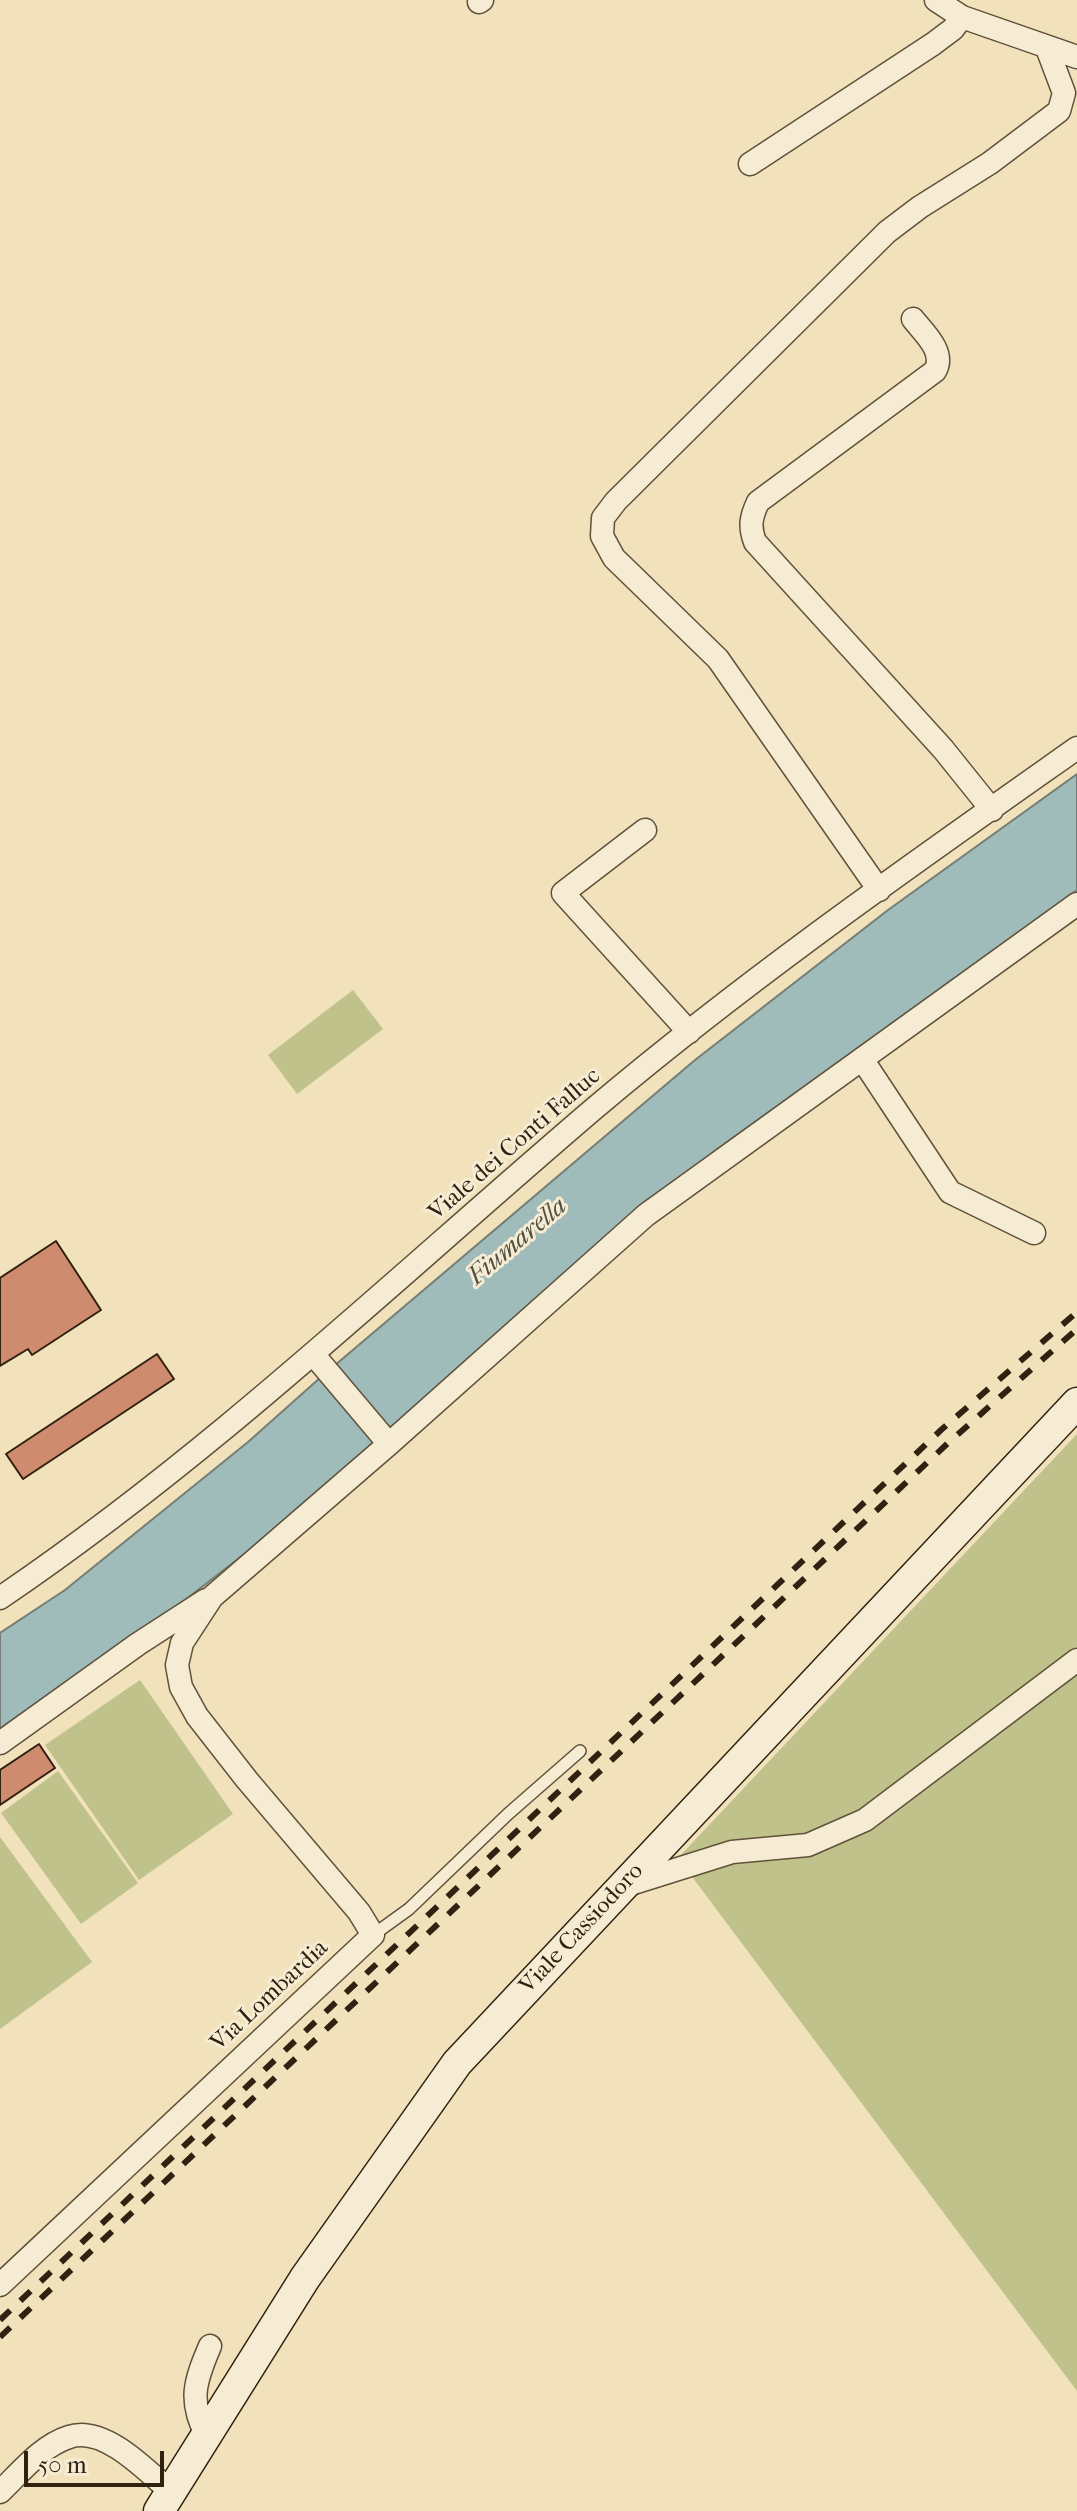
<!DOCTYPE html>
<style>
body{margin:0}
#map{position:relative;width:1077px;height:2511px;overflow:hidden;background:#f1e2bc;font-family:"IM FELL French Canon",serif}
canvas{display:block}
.scale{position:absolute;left:24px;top:2451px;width:140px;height:36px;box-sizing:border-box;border:4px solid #312110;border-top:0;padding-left:10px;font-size:24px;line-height:28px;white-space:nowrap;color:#312110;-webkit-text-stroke:6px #f6ecd3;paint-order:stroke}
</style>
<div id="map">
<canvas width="1077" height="2511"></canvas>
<div class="scale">50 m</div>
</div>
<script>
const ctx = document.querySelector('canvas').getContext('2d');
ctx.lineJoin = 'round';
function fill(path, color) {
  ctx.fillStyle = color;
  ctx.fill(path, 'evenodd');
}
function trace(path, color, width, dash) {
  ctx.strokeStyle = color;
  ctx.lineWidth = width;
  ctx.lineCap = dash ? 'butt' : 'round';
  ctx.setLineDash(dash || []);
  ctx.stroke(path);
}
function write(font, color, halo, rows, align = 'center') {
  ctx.font = font + ' "IM FELL French Canon",serif';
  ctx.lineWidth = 6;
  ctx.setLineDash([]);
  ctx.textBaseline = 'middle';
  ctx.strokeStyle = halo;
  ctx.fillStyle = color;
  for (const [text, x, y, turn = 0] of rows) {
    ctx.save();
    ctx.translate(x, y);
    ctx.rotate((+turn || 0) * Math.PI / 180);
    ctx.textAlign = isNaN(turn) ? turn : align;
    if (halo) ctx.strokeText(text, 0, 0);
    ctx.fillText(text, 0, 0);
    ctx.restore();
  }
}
const green = new Path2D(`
 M353,990L383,1029L297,1094L268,1055Z
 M1077,1434V2391L678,1858Z
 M140,1680L233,1814L139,1880L45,1745Z
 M58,1771L138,1883L81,1924L1,1813Z
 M0,1837L92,1962L0,2029Z`);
const water = new Path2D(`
 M1077,774V890L716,1150L593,1252L269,1535L132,1641L0,1729V1633L65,1590L248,1442L321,1377L695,1060L888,910Z`);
const building = new Path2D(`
 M56,1241L101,1310L32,1355L28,1349L0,1366V1278Z
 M157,1354L174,1379L23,1479L6,1454Z
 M39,1744L55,1768L0,1805V1770Z`);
const lane = new Path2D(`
 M373,1935L409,1909L508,1814L580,1751`);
const street = new Path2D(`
 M936,0L962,17L1077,57
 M479,2L482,0
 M750,164L933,44L953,29L962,17
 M913,319C924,333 946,352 935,371L758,502C751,517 749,526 755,542L943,749L992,810
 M645,830L563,893L689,1032
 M879,890L718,659L614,558L602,536L603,518L616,501L887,232L920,207L990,163L1059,111L1064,93L1047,48
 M862,1059L950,1192L1034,1233
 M313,1354L389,1444
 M0,1598C214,1453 400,1274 596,1107C749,978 914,863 1077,748
 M0,1743L138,1644L206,1600
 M627,1885L732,1852L808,1845L865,1820L1077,1660
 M0,2285L373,1935L359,1912L247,1780L197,1716L181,1687L177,1665L182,1643L212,1597L389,1444L646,1215L1077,904
 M207,2436C188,2401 195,2381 210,2346
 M0,2492C20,2473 41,2446 69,2437C104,2425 147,2471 171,2492`);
const secondary = new Path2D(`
 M159,2511L305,2278L457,2063L1077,1403`);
const rail = new Path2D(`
 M0,2320L941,1430L1077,1312
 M0,2337L948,1443L1077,1329`);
const streetNames = [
 ["Viale dei Conti Falluc",515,1145,-41],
 ["Viale Cassiodoro",582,1929,-47],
 ["Via Lombardia",270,1996,-43]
];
const waterNames = [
 ["Fiumarella",518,1242,-40]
];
fill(green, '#c0c28c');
fill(water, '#9fbcba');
trace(water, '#737e76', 2);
fill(building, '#cf8b6e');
trace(building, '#312110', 2);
trace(lane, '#61513b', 14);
trace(street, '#61513b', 25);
trace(secondary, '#312110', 33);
trace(lane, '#f6ecd3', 11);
trace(street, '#f6ecd3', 22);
trace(secondary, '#f6ecd3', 30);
trace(rail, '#312110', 6, [14, 14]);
write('24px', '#312110', '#f6ecd3', streetNames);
write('italic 26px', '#525043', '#f6ecd3', waterNames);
</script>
